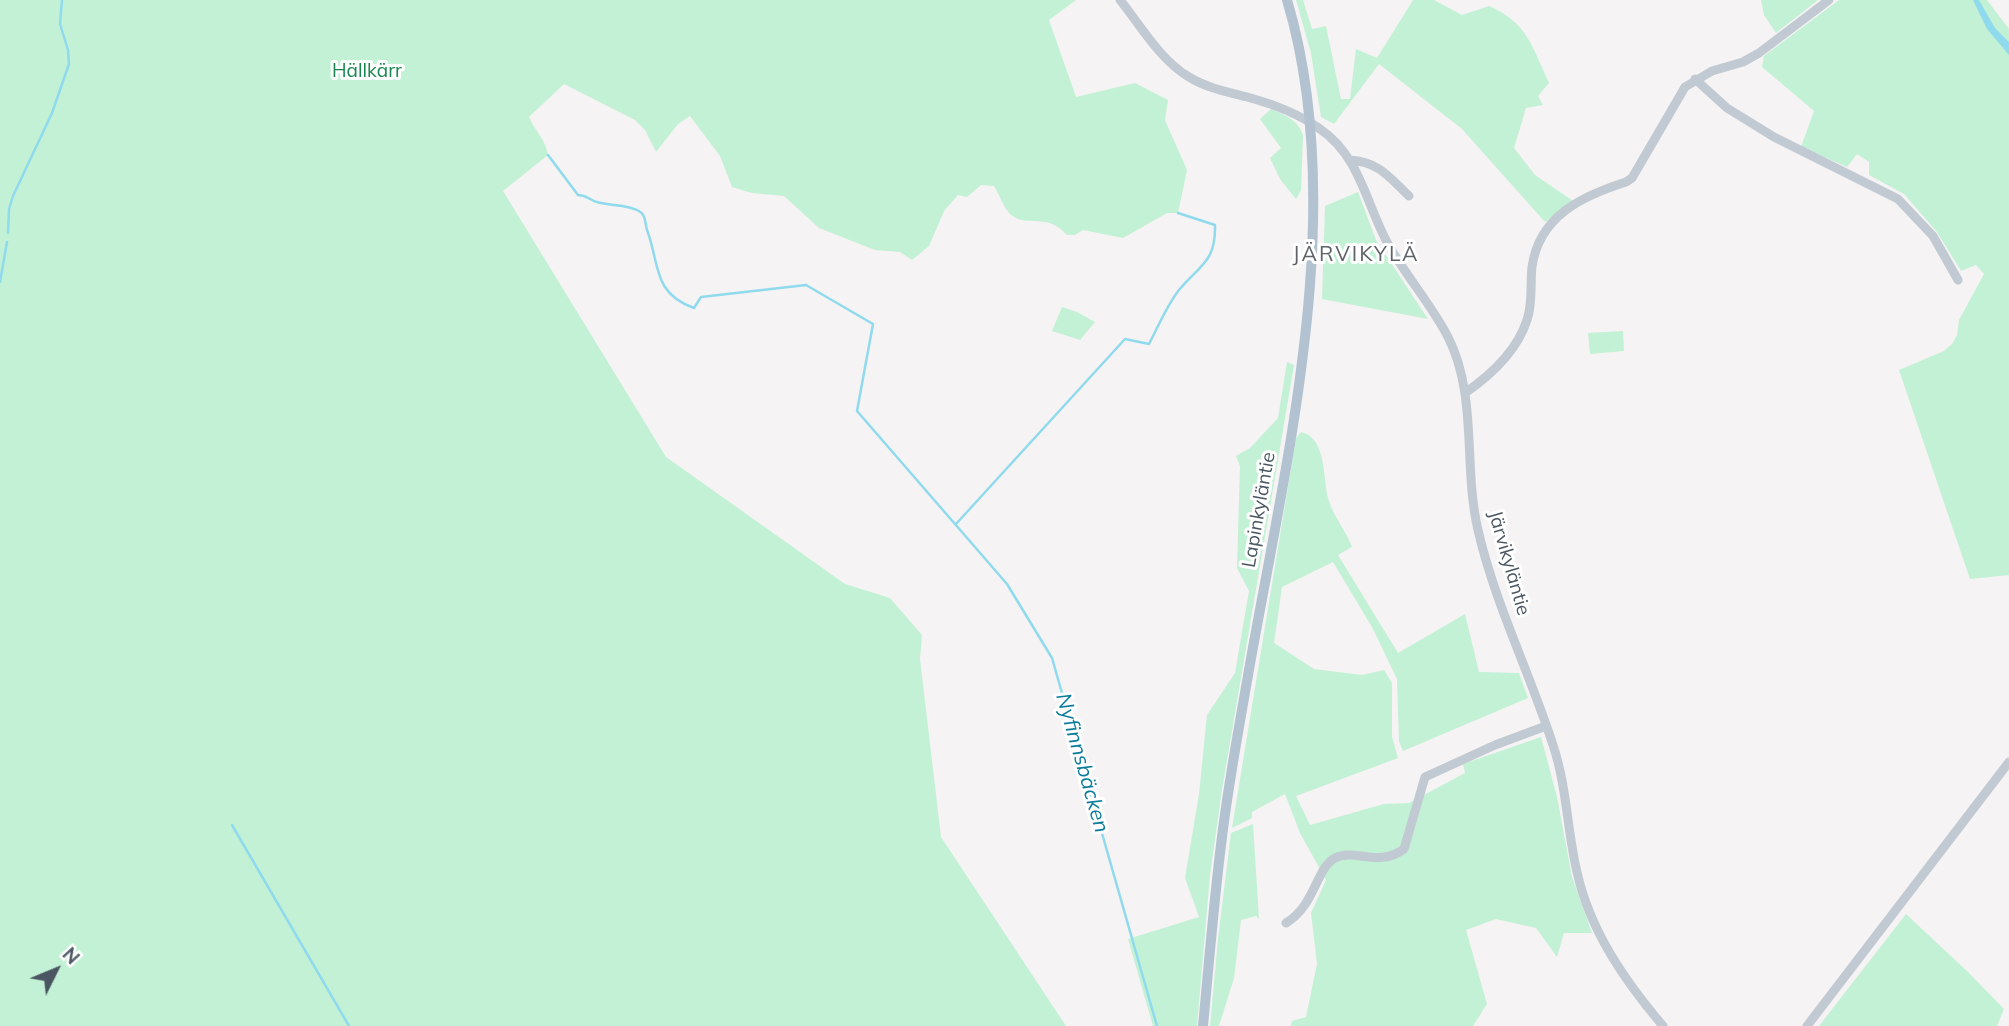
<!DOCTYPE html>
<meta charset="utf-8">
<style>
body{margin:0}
#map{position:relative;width:2009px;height:1026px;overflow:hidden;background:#f5f3f3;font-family:Mulish,sans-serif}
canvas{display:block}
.north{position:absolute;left:21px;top:935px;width:70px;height:70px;-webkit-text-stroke:5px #fff;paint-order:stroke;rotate:47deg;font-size:19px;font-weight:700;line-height:28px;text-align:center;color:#4a5661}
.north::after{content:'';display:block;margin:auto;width:24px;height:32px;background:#4a5661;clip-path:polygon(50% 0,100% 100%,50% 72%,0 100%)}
</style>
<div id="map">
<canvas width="2009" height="1026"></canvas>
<div class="north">N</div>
</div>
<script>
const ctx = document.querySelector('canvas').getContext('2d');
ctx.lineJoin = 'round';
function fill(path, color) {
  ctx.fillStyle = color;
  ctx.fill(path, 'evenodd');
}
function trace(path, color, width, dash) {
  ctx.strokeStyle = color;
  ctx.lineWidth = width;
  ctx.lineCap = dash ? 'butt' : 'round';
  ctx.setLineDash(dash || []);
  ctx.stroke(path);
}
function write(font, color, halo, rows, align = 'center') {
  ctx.font = font + ' Mulish,sans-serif';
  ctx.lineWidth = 6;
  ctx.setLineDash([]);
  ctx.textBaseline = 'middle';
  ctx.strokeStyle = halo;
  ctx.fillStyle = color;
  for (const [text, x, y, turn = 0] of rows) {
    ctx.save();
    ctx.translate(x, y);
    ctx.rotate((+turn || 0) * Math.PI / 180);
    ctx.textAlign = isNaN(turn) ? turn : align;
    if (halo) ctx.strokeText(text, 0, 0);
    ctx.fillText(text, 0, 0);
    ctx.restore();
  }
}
const green = new Path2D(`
 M0,0H1076L1049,20L1076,97L1135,83L1168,100L1165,120L1187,170L1178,213H1167L1123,238L1083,230L1075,235H1067C1047,212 1028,228 1011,215C1004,209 999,194 994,186L981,185L967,197L958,195L944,211L929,246L912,260L900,252L875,250L819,228L784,196L752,193L732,187L720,156L690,116L678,124L656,152L645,130L635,120L564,84L529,117C535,131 546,140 548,155L503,191L666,457L845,584L890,598L922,635L920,659L941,837L1066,1026H0Z
 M1296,0H1303L1312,29L1326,26L1341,99H1350L1356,49L1377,58L1413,0H1434L1462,15L1489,6C1528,23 1532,47 1549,83L1538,96L1543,105L1526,108L1514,148L1535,175L1573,201L1545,222L1462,129L1379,64L1334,124L1321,117L1311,53Z
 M1761,0H1818L1776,33L1764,15Z
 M1839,0H1987L2009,29V575L1970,579L1899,370L1944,351L1952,344L1957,335L1959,320L1984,274L1976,265L1961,271L1937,232L1904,194L1869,175V162L1857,154L1847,167L1801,147L1814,111L1762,67L1764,56Z
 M1271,109C1285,115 1298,120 1303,135L1301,190L1296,199L1280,179L1270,158L1281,148L1260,119Z
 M1358,192L1376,240L1428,319L1322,299L1325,206Z
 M1062,307L1077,312L1095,322L1080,340L1052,331Z
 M1623,331L1624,351L1590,354L1588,333Z
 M1287,362L1294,365L1222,790L1210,875L1197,1026H1153L1128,939L1199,917L1185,878L1199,794L1207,715L1235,673L1249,591L1237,568L1240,466L1236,456L1250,448L1278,418Z
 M1301,432C1328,438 1322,481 1329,501C1334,517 1346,531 1352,547L1338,555L1398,653L1465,614L1479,672L1519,673L1528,698L1403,751L1399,741L1397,679L1373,629L1333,562L1282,587L1274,643L1314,669L1362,675L1384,670L1392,683V737L1398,758L1296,796L1310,825L1384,804L1409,803L1465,773L1463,764L1541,737L1557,797L1572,877L1592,933H1564L1557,957L1536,928L1496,919L1466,930L1487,1004L1473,1026H1291L1292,1021L1306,1017L1317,964L1311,913L1326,880L1300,833L1285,794L1252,812V818L1232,828L1296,438Z
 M1253,824L1259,919L1256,916L1241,920L1234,978L1219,1026H1210L1218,939L1231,833Z
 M1906,914L1968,972L2004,1009L1997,1026H1819Z`);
const water = new Path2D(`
 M1973,0H1979L1995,28L2009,42V55L1987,29Z`);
const stream = new Path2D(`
 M548,155L578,195C587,195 589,200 597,202C610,206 627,204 639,211C646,215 645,223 647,230C660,264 652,293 694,308L701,297L806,285L873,324L857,411L1007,584L1052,658L1157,1026
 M8,233L9,209L13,196L52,113L69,64L68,50L60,24L62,0
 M0,282L7,242
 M956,524L1125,339L1149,344C1158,327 1167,305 1179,290C1200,265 1216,262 1215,225L1178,213
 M232,825L349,1026`);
const minor = new Path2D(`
 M1120,0C1141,26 1160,60 1189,77C1207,88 1228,92 1247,97C1273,104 1298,113 1320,129C1360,156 1366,204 1388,244C1406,276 1431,304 1448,337C1478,396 1463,467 1478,530C1495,604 1530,673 1553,745C1567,787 1567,830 1577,872C1590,931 1625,981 1663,1026
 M1695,79L1727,108L1774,137L1898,199L1933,236L1958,280
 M1350,160C1379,162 1389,177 1409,196
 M1465,393C1491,375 1517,351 1527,320C1533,303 1530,284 1532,267C1539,216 1582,196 1626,182L1632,178L1685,87L1712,71L1743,62L1759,53L1829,0
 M1286,923C1315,906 1316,868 1335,858C1355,848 1378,868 1404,849L1425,777L1495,745L1546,726
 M1807,1026L2009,762`);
const major = new Path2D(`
 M1203,1026C1209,963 1214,899 1222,837C1229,779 1240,722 1250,664C1287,456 1349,207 1287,0`);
const parkNames = [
 ["Hällkärr",367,71]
];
const streetNames = [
 ["Lapinkyläntie",1259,510,-80],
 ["Järvikyläntie",1509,563,74]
];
const neighbourhoodNames = [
 ["JÄRVIKYLÄ",1356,255]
];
const waterNames = [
 ["Nyfinnsbäcken",1082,763,74]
];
fill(green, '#c3f1d5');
fill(water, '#90daee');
trace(stream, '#90daee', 2.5);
trace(minor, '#c1cad2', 9);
trace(major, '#b3c2d1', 10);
write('19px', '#17864f', '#fff', parkNames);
write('19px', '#4a5661', '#fff', streetNames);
ctx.letterSpacing = '2px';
write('21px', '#5f6368', '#fff', neighbourhoodNames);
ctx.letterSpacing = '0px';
write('italic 21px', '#0c7c9b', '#fff', waterNames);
</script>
